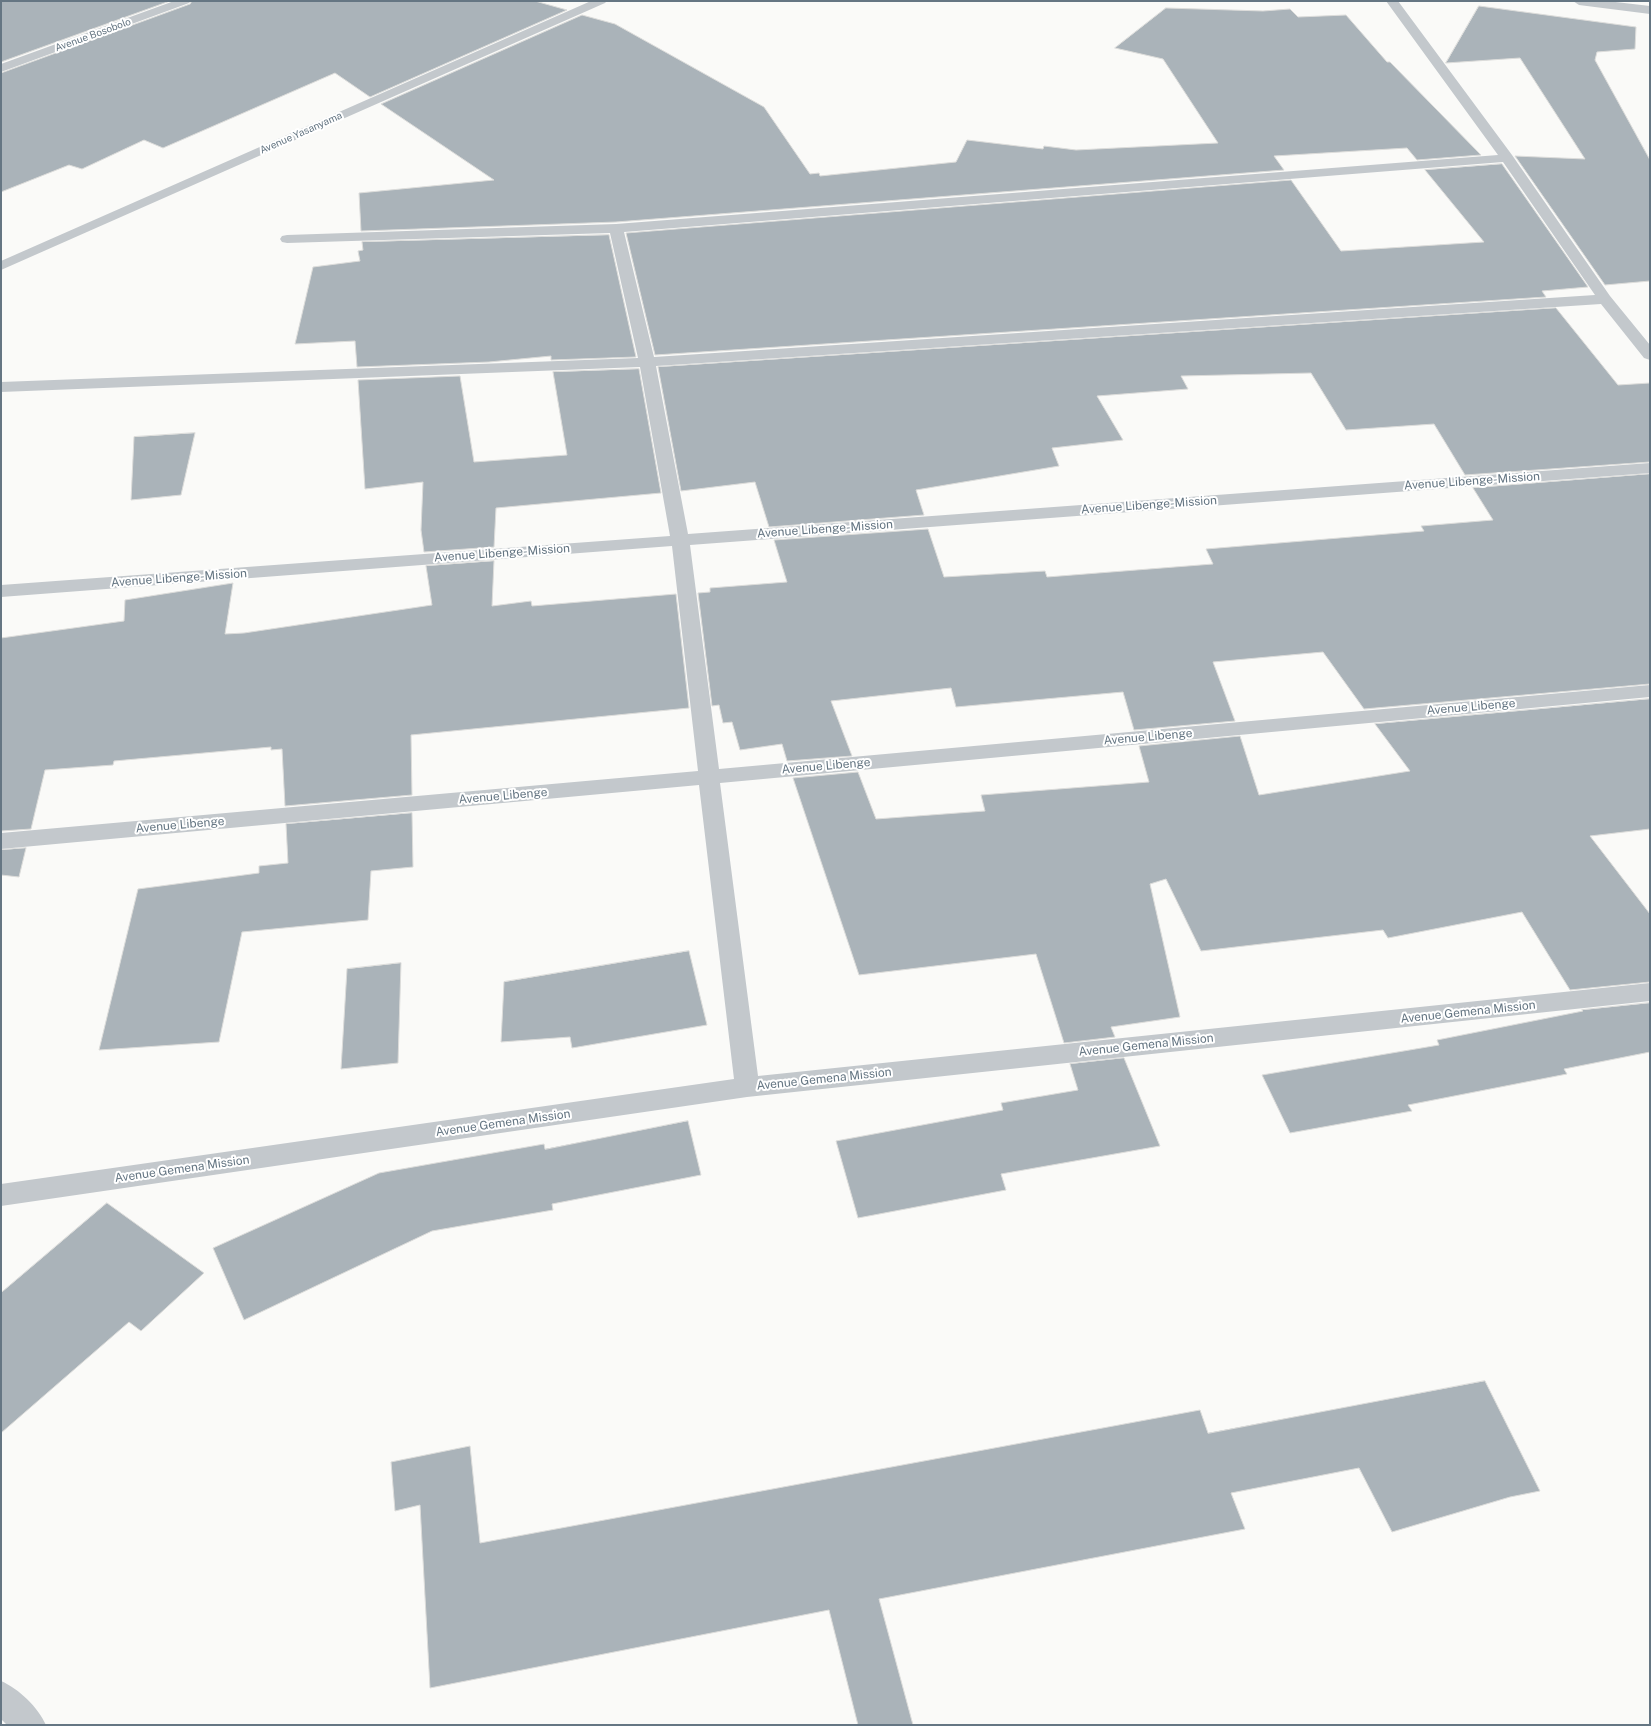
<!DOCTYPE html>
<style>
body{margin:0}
#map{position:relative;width:1651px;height:1726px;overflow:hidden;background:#fafaf8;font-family:"Public Sans",sans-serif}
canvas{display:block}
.frame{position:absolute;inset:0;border:2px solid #657683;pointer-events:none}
</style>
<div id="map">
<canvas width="1651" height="1726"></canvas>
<div class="frame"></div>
</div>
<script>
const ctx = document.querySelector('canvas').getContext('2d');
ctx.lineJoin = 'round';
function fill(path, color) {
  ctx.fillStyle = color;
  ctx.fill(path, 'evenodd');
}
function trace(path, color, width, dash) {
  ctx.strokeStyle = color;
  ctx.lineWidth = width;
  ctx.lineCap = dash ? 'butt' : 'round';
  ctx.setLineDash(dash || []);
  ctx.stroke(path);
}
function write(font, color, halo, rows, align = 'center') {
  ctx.font = font + ' "Public Sans",sans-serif';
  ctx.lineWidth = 4;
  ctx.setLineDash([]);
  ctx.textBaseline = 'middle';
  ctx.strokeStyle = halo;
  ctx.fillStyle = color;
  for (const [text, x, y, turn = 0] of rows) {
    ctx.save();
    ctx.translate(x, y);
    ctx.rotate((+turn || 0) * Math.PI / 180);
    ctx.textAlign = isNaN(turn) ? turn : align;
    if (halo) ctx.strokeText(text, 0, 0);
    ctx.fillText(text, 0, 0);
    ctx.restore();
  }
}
const building = new Path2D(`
 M1,1H170L1,62Z
 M192,1H535L567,10L370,97L335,73L163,148L144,140L82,169L69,165L1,192V73L190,4Z
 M1479,6L1636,27L1635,49L1597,52L1595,60L1650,160V281L1605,285L1515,156L1585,159L1520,58L1446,63Z
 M1166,8L1263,11L1290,9L1298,17L1346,15L1387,62H1390L1481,155L1417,160L1407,148L1274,156L1284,170L616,222L361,231L359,193L494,180L381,104L582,15L615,24L764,107L810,174L819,173L820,176L956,162L967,140L1043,149L1044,146L1076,150L1218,143L1163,59L1115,48Z
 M1502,164L1588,287L1542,291L1546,297L655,355L626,233L1291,180L1341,251L1484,242L1425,170Z
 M609,235L636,357L551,360V356L489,362L357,367L355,341L295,344L313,267L360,261L358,251L363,250L362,242Z
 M1556,308L1618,385L1650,383V462L1465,475L1434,424L1346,430L1311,373L1181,376L1188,389L1097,396L1123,440L1052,448L1059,466L916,490L924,515L769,527L755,482L681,491L658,367Z
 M639,369L661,493L496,508L494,547L424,552L421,530L423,482L365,489L358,380L460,376L474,462L567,455L553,372Z
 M195,433L181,495L131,500L134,437Z
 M1650,474V684L1364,709L1323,652L1213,662L1235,721L1134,730L1123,692L956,707L951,688L831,701L852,756L787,761L782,744L740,750L732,722L723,723L719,705L712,706L698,593L710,592V588L787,582L774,540L928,529L944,577L1045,571L1047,577L1213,564L1206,549L1424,531L1421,526L1493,520L1473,488Z
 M494,561L492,606L531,601L532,606L676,594L689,708L411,735L412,795L285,806L282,749L271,750V747L114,761L113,765L45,770L31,829L1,831V638L124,621L125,600L233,583L225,634L244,633L432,605L426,566Z
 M1650,699V829L1590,836L1650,914V982L1570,990L1522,912L1388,938L1383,930L1201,951L1166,879L1150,884L1180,1017L1111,1027L1115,1037L1064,1043L1036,954L859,975L793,778L858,772L876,819L985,811L981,795L1149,782L1139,746L1240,736L1259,795L1410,771L1375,724Z
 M412,813L413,867L371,871L368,920L242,932L219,1042L99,1050L138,889L259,873V866L288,863L286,824Z
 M26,848L19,877L1,875V850Z
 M689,951L707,1025L572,1048L570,1037L501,1042L504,982Z
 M401,963L398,1063L341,1069L347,969Z
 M1650,1003V1052L1564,1069L1567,1074L1408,1105L1412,1111L1290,1133L1262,1075L1439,1045L1437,1040L1583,1011L1582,1010Z
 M1124,1058L1160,1146L1001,1174L1006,1190L858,1218L836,1141L1003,1110L1001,1103L1078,1090L1070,1064Z
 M688,1121L701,1175L552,1204L553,1210L432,1231L244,1320L213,1248L379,1173L544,1144L545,1149Z
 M107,1203L204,1273L141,1331L129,1322L1,1433V1293Z
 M1485,1381L1540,1491L1510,1497L1392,1532L1359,1468L1231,1493L1245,1529L879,1599L913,1725H858L829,1610L430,1688L420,1505L395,1511L391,1462L470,1446L480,1543L1200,1410L1208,1433Z`);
const minor = new Path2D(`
 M174,1H191L189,3L1,72V64Z
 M591,1H607L605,3L1,270V261Z
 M1386,1H1398L1512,155L1610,296L1650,345V360L1644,358L1601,304L656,366L688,534L1650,463V473L690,545L719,769L1650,685V697L720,783L758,1076L1650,983V1001L747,1097L1,1206V1184L734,1079L699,785L1,849V833L698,771L672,546L1,597V585L670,536L640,367L1,392V382L638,358L610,233L287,243L282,242L280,239L282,236L287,235L616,224L1498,155ZM1503,162L1595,295L654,357L624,232Z
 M1573,1H1607L1650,6V14L1579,5Z
 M1,1681C19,1689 38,1707 46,1725H7L1,1719Z`);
const farStreetnames = [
 ["Avenue Bosobolo",93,35,-20],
 ["Avenue Yasanyama",301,133,-24]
];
const streetNames = [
 ["Avenue Libenge-Mission",1472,481,-4],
 ["Avenue Libenge-Mission",1149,505,-4],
 ["Avenue Libenge-Mission",825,529,-4],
 ["Avenue Libenge-Mission",502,553,-4],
 ["Avenue Libenge-Mission",179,578,-4],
 ["Avenue Libenge",1471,707,-5],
 ["Avenue Libenge",1148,737,-5],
 ["Avenue Libenge",826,766,-5],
 ["Avenue Libenge",503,796,-5],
 ["Avenue Libenge",180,825,-5],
 ["Avenue Gemena Mission",1468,1012,-6],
 ["Avenue Gemena Mission",1146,1045,-6],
 ["Avenue Gemena Mission",824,1079,-6],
 ["Avenue Gemena Mission",503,1123,-8],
 ["Avenue Gemena Mission",182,1169,-8]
];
fill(building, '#aab3b9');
trace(building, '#dcdcda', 1);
fill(minor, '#c3c8cc');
write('10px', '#657683', '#fff', farStreetnames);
write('12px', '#657683', '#fff', streetNames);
</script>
